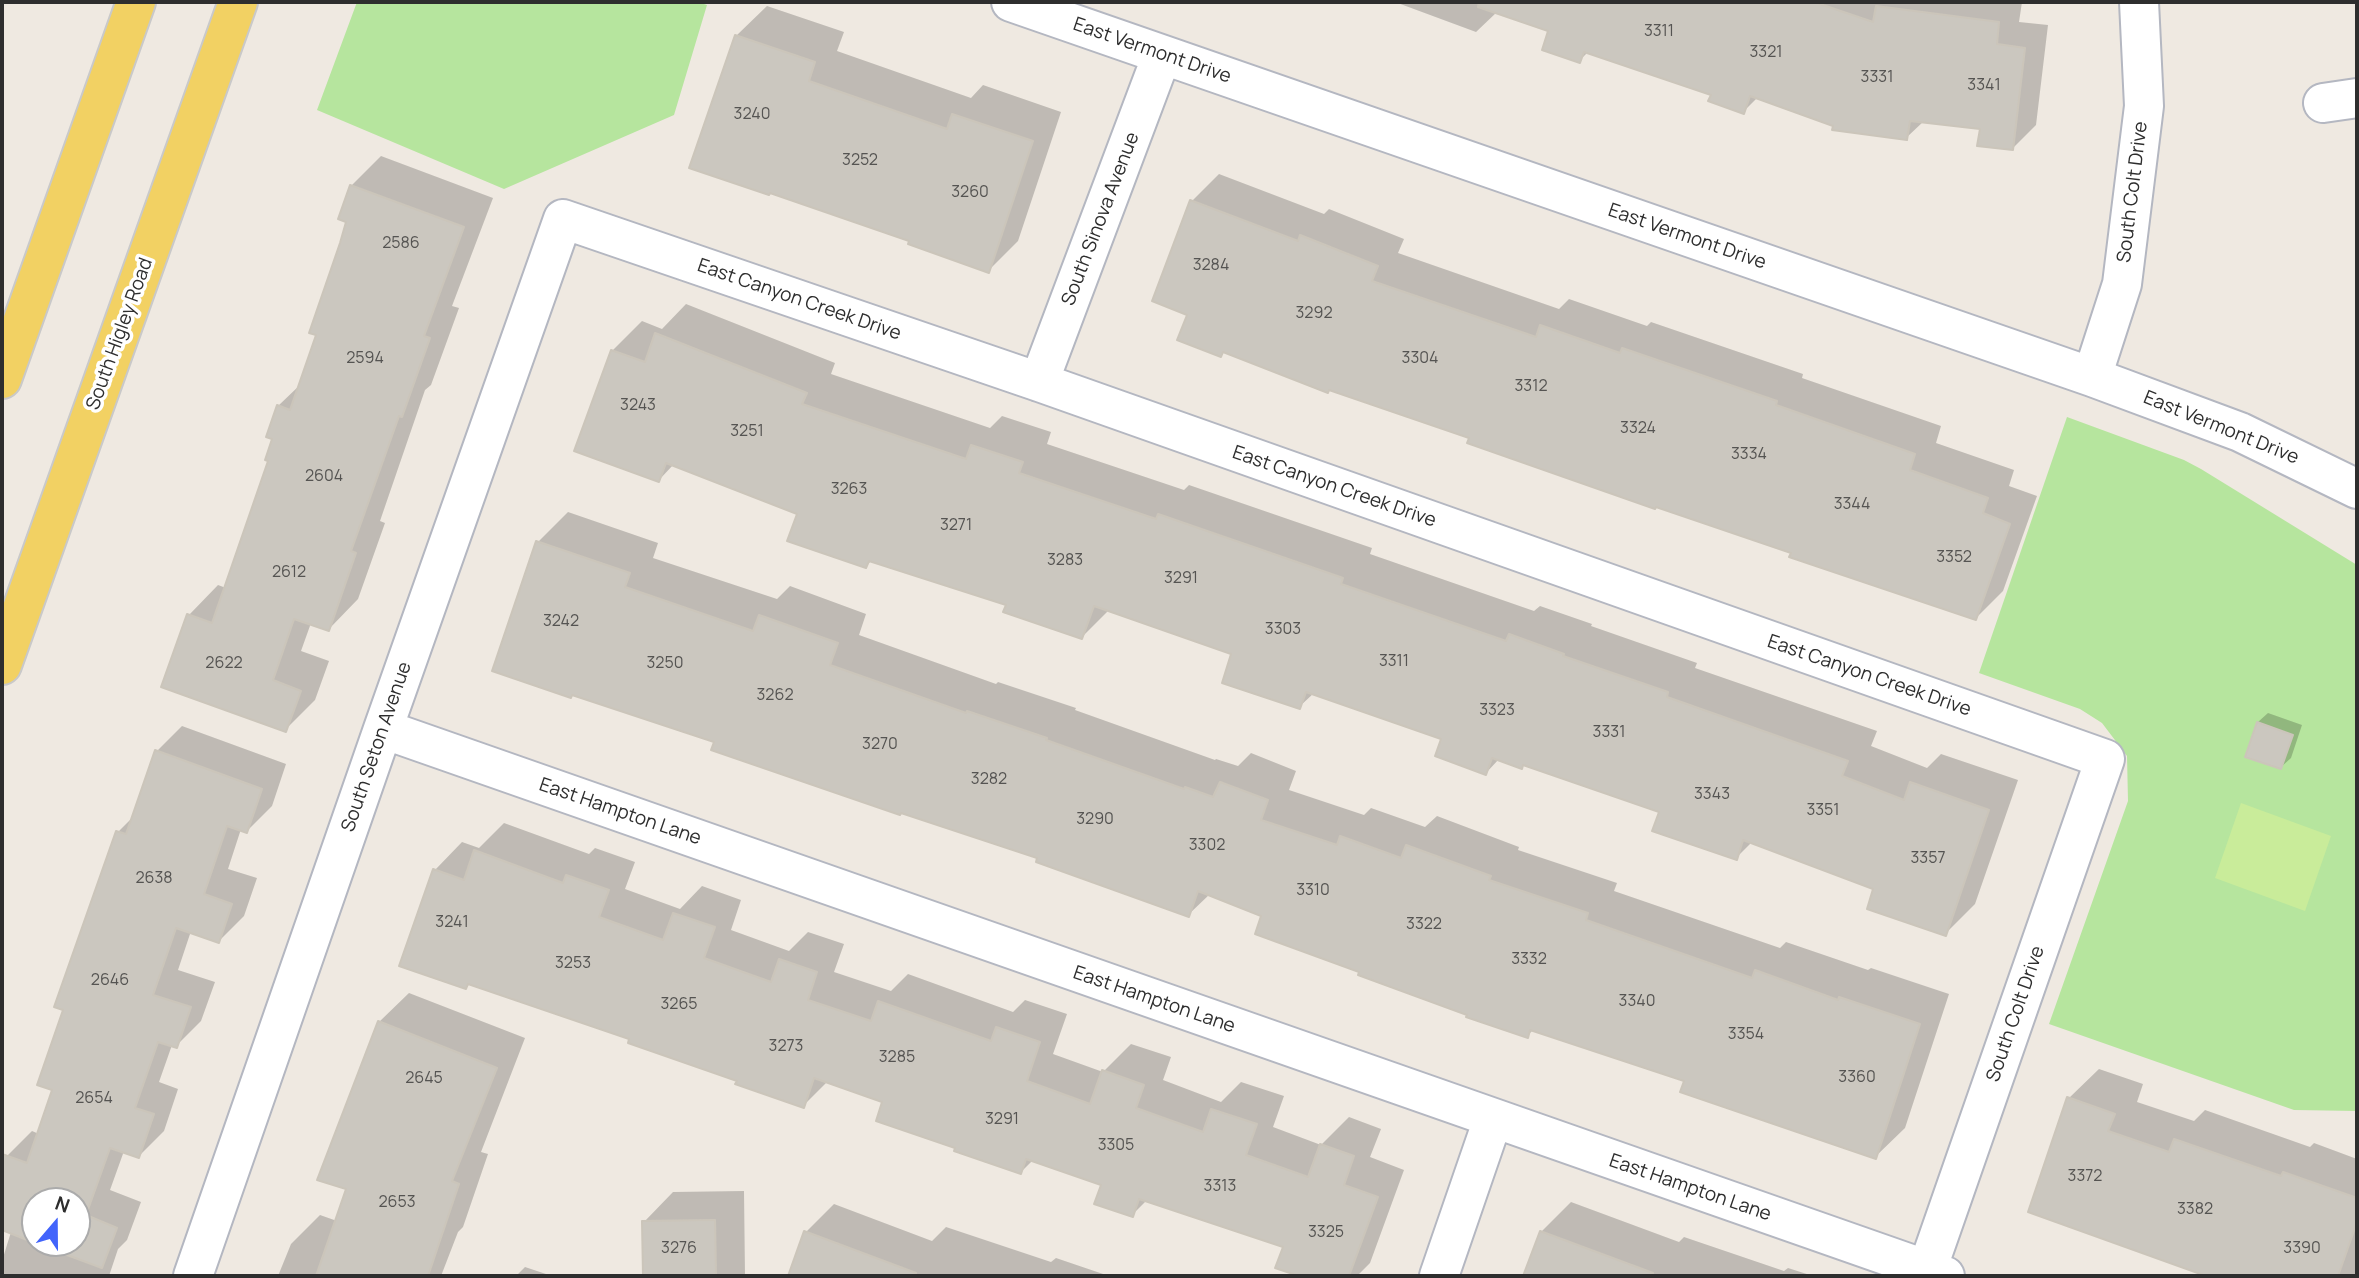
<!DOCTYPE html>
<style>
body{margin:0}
#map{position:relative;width:2359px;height:1278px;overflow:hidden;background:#efe9e1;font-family:Manrope,sans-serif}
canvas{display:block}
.frame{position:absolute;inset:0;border:4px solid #2e2e2e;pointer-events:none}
.north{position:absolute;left:21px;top:1187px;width:70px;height:70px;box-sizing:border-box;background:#fff;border:2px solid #ababab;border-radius:50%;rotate:20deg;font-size:19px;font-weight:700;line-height:28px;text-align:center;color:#2e2e2e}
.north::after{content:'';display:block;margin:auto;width:24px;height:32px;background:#4264fb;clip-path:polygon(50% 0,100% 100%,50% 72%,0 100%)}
</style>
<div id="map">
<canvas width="2359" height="1278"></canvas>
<div class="frame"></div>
<div class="north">N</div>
</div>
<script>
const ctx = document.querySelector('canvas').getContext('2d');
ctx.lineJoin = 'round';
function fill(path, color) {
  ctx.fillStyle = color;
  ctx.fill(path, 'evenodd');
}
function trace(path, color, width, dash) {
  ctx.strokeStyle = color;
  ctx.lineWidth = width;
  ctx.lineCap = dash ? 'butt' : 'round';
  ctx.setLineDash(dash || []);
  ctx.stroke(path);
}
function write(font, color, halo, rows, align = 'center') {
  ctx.font = font + ' Manrope,sans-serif';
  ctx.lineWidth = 7;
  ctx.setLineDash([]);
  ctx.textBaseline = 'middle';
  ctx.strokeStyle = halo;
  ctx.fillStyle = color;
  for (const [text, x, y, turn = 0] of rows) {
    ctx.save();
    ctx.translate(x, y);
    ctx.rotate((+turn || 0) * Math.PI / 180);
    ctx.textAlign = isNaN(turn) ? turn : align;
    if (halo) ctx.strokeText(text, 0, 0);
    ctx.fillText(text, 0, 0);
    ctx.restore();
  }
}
const green = new Path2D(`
 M357,2H698L707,5L674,115L504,189L317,110Z
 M2067,417L2184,460L2201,469L2357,565V1111L2294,1110L2049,1024L2128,801L2127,756L2102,723L2080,709L1979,673Z`);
const pitch = new Path2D(`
 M2241,803L2331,836L2305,911L2215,878Z`);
const shadow = new Path2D(`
 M1395,2H2022L2019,22L2048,25L2036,125L2013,148L1981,128L1924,121L1906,138L1835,125L1758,97L1743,112L1713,94L1589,51L1579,61L1551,30L1497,12L1476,32Z
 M767,6L844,32L837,51L971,98L983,85L1061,112L1018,241L988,271L911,240L692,167L737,35Z
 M381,156L493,198L452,306L459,308L431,385L425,390L380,521L385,523L358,599L329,629L311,623L301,651L329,661L315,700L285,730L189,615L218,585L226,588L271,460L278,406L301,384L318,334L348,221L351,186Z
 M1219,174L1324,214L1329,209L1404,239L1398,253L1559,309L1569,299L1647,326L1651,322L1803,374L1802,378L1941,426L1936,443L2014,470L2009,486L2037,496L2003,591L1976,618L1225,351L1221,355L1190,314L1192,201Z
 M686,304L835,363L831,374L990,428L1002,416L1051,432L1047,444L1184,490L1189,485L1372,548L1370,554L1534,611L1540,606L1592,624L1591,626L1697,663L1695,668L1877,731L1871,746L1927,768L1941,754L2018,780L1975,904L1945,934L1875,888L1752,842L1736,858L1661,811L1525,764L1521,767L1499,759L1486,773L1444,738L1314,693L1299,707L1233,653L1109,610L1082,637L1008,604L872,560L866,566L799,513L674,464L659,480L612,351L642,321L662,329Z
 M568,512L658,543L653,558L777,599L790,586L866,614L859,635L996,684L998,682L1076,708L1075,710L1215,760L1216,759L1238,766L1251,753L1296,771L1289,790L1364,815L1371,808L1425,827L1437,816L1519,847L1518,850L1617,883L1614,891L1780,948L1786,942L1868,970L1871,968L1949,994L1905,1128L1875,1157L1686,1080L1534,1029L1527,1036L1469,1014L1361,971L1263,915L1210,894L1188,915L1039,857L716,741L538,542Z
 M2268,713L2302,725L2291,758L2281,767L2247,756L2258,722Z
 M182,726L286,764L272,806L247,831L241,829L228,869L257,878L244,916L219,941L191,931L178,970L215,982L201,1021L176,1046L172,1045L159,1082L178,1089L164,1131L139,1156L124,1151L110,1190L141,1202L127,1240L118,1249L109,1276H2V1261L11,1232L2,1229V1225L12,1199L2,1195V1171L7,1156L32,1131L39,1134L54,1089L65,1009L118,832L135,815L157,751ZM35,1201H77V1243H35Z
 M504,823L589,854L595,848L635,862L625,889L680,909L702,886L741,900L731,930L789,951L808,932L844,944L834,972L891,991L908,974L1013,1012L1025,1000L1067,1014L1053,1054L1103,1072L1131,1044L1171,1057L1163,1080L1221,1102L1241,1082L1284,1096L1273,1127L1321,1145L1349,1117L1381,1129L1370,1157L1404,1170L1370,1263L1357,1276H1304L1278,1267L1285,1246L1147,1200L1132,1215L1103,1184L1033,1160L1021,1172L885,1101L828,1081L803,1106L632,1038L471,983L466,987L435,870L462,842L479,848Z
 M409,993L525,1038L481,1152L488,1154L463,1227L458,1232L441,1276H278L291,1244L320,1215L337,1221L348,1188L379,1022Z
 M2099,1069L2143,1084L2137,1102L2194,1121L2205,1110L2310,1147L2314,1143L2357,1159L2356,1276H2238L2223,1271L2218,1276H2212L2137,1251L2069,1098Z
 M744,1191L745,1276H645L644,1222L673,1192Z
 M1571,1202L1679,1242L1684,1237L1784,1271L1788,1268L1813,1276H1525L1541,1232Z
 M834,1204L932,1241L946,1227L1051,1262L1056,1258L1109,1276H789L806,1232Z
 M525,1267L552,1276H516Z`);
const building = new Path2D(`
 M1479,2H1814L1873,22L1876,6L1999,22L1997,44L2025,48L2013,150L1977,146L1980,129L1910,121L1907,140L1832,130L1833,126L1750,96L1744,114L1708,101L1711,95L1584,52L1580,63L1542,50L1548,31L1478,7Z
 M735,35L815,62L809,81L947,129L952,114L1033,141L989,273L908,244L909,241L770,193L769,195L689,168Z
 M350,185L464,227L424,336L430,338L402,417L399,416L351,551L356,553L329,631L294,619L273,680L301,691L286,732L161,687L187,614L212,623L268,461L265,460L272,439L266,437L277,405L290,410L316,335L309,333L340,243L346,222L338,219Z
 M1190,200L1298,241L1300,235L1378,266L1372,281L1536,337L1540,325L1620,353L1622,348L1777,401L1776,405L1915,454L1910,470L1988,498L1983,513L2010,524L1976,620L1789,557L1791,553L1656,507L1655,509L1467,443L1469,438L1329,390L1328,393L1223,352L1221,357L1177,340L1187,315L1152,301Z
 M655,333L807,393L802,404L966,459L971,445L1023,462L1019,473L1156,519L1158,514L1343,578L1341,584L1506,641L1509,634L1564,654L1563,656L1668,692L1667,697L1848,761L1842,776L1904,800L1910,782L1989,810L1946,936L1867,909L1873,889L1743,840L1737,860L1652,831L1659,812L1523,765L1522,769L1492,758L1486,775L1435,756L1441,739L1306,692L1300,709L1222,683L1231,654L1094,606L1082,639L1003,612L1006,605L869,561L866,568L787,541L797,514L666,463L659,482L574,451L611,350L645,362Z
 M536,541L630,573L625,587L753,631L759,615L838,643L830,665L966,713L967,711L1047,738L1046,740L1184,789L1185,787L1213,797L1220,782L1268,800L1261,820L1337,845L1340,836L1401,858L1406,845L1491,876L1489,880L1588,913L1586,920L1752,978L1755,970L1838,1000L1839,997L1920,1024L1876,1159L1680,1092L1684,1081L1530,1030L1528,1038L1466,1017L1467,1015L1358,975L1359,972L1255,934L1261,916L1198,891L1189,917L1036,862L1037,858L901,813L900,815L711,750L714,742L572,695L571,698L492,671Z
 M2257,722L2293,735L2281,769L2245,757Z
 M155,750L262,789L247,833L227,826L204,894L232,904L219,943L176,928L153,995L191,1007L177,1048L158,1042L135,1108L154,1114L139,1158L110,1148L86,1215L117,1228L102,1268L35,1243H77V1201H35V1243L2,1230V1154L27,1163L52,1090L37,1085L63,1010L54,1007L116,831L126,834Z
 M474,850L563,883L566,875L609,890L599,917L663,940L673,913L715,927L704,958L771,982L779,959L817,972L808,1000L871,1021L878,1001L991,1041L996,1027L1040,1042L1027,1081L1090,1104L1102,1070L1144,1085L1136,1108L1203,1132L1211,1109L1257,1124L1246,1155L1308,1177L1320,1144L1354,1156L1344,1185L1378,1197L1349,1276H1299L1275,1268L1283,1247L1139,1199L1133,1217L1094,1204L1101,1185L1026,1159L1021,1174L954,1151L955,1148L876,1121L882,1102L814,1078L804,1108L735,1084L737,1081L628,1043L629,1039L468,984L466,989L399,966L433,869L464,880Z
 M378,1021L497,1068L452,1181L459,1184L428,1276H316L346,1189L317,1180Z
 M2067,1097L2115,1114L2108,1131L2169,1152L2174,1139L2281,1176L2283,1172L2357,1198V1222L2338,1276H2206L2028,1212Z
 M715,1220L716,1276H643L642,1221Z
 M804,1231L916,1273L915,1276H788Z
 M1540,1231L1653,1273L1652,1276H1523Z`);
const minor = new Path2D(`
 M1011,2L2092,377L2240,432L2357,489
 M2323,103L2357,98
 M2092,377L2122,284L2144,106L2139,2
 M1039,382L1162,55
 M383,729L1945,1276
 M193,1276L383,729L563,219L1039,382L2105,759L1927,1270
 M1439,1276L1493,1119`);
const major = new Path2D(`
 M2,379L136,2
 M2,665L238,2`);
const numberNames = [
 ["3311",1659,32],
 ["3321",1766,53],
 ["3331",1877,78],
 ["3341",1984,86],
 ["3240",752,115],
 ["3252",860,161],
 ["3260",970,193],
 ["2586",401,244],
 ["3284",1211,266],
 ["3292",1314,314],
 ["2594",365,359],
 ["3304",1420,359],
 ["3312",1531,387],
 ["3243",638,406],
 ["3324",1638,429],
 ["3251",747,432],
 ["3334",1749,455],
 ["2604",324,477],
 ["3263",849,490],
 ["3344",1852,505],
 ["3271",956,526],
 ["3352",1954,558],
 ["3283",1065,561],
 ["2612",289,573],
 ["3291",1181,579],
 ["3242",561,622],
 ["3303",1283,630],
 ["3311",1394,662],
 ["2622",224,664],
 ["3250",665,664],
 ["3262",775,696],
 ["3323",1497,711],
 ["3331",1609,733],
 ["3270",880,745],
 ["3282",989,780],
 ["3343",1712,795],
 ["3351",1823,811],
 ["3290",1095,820],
 ["3302",1207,846],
 ["3357",1928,859],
 ["2638",154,879],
 ["3310",1313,891],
 ["3241",452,923],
 ["3322",1424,925],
 ["3332",1529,960],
 ["3253",573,964],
 ["2646",110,981],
 ["3340",1637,1002],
 ["3265",679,1005],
 ["3354",1746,1035],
 ["3273",786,1047],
 ["3285",897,1058],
 ["3360",1857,1078],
 ["2645",424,1079],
 ["2654",94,1099],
 ["3291",1002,1120],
 ["3305",1116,1146],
 ["3372",2085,1177],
 ["3313",1220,1187],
 ["2653",397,1203],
 ["3382",2195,1210],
 ["3325",1326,1233],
 ["3276",679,1249],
 ["3390",2302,1249]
];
const streetNames = [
 ["East Vermont Drive",1152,51,19],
 ["South Colt Drive",2133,192,-83],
 ["South Sinova Avenue",1101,219,-69],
 ["East Vermont Drive",1687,237,19],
 ["East Canyon Creek Drive",799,300,19],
 ["South Higley Road",120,334,-70],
 ["East Vermont Drive",2221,428,22],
 ["East Canyon Creek Drive",1334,487,19],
 ["East Canyon Creek Drive",1869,676,19],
 ["South Seton Avenue",377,747,-71],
 ["East Hampton Lane",620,812,19],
 ["East Hampton Lane",1154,1000,19],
 ["South Colt Drive",2016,1014,-71],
 ["East Hampton Lane",1690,1188,19]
];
fill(green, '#b6e59e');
fill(pitch, '#c9ec9a');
fill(shadow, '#0003');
fill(building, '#cbc7bf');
trace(building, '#cbc5ba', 2);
trace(minor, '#b4b7c1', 42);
trace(major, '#c9c9c9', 42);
trace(minor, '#fff', 38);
trace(major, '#f2d163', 38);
write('16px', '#555452', null, numberNames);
write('19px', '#2e2e2e', '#fff', streetNames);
</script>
